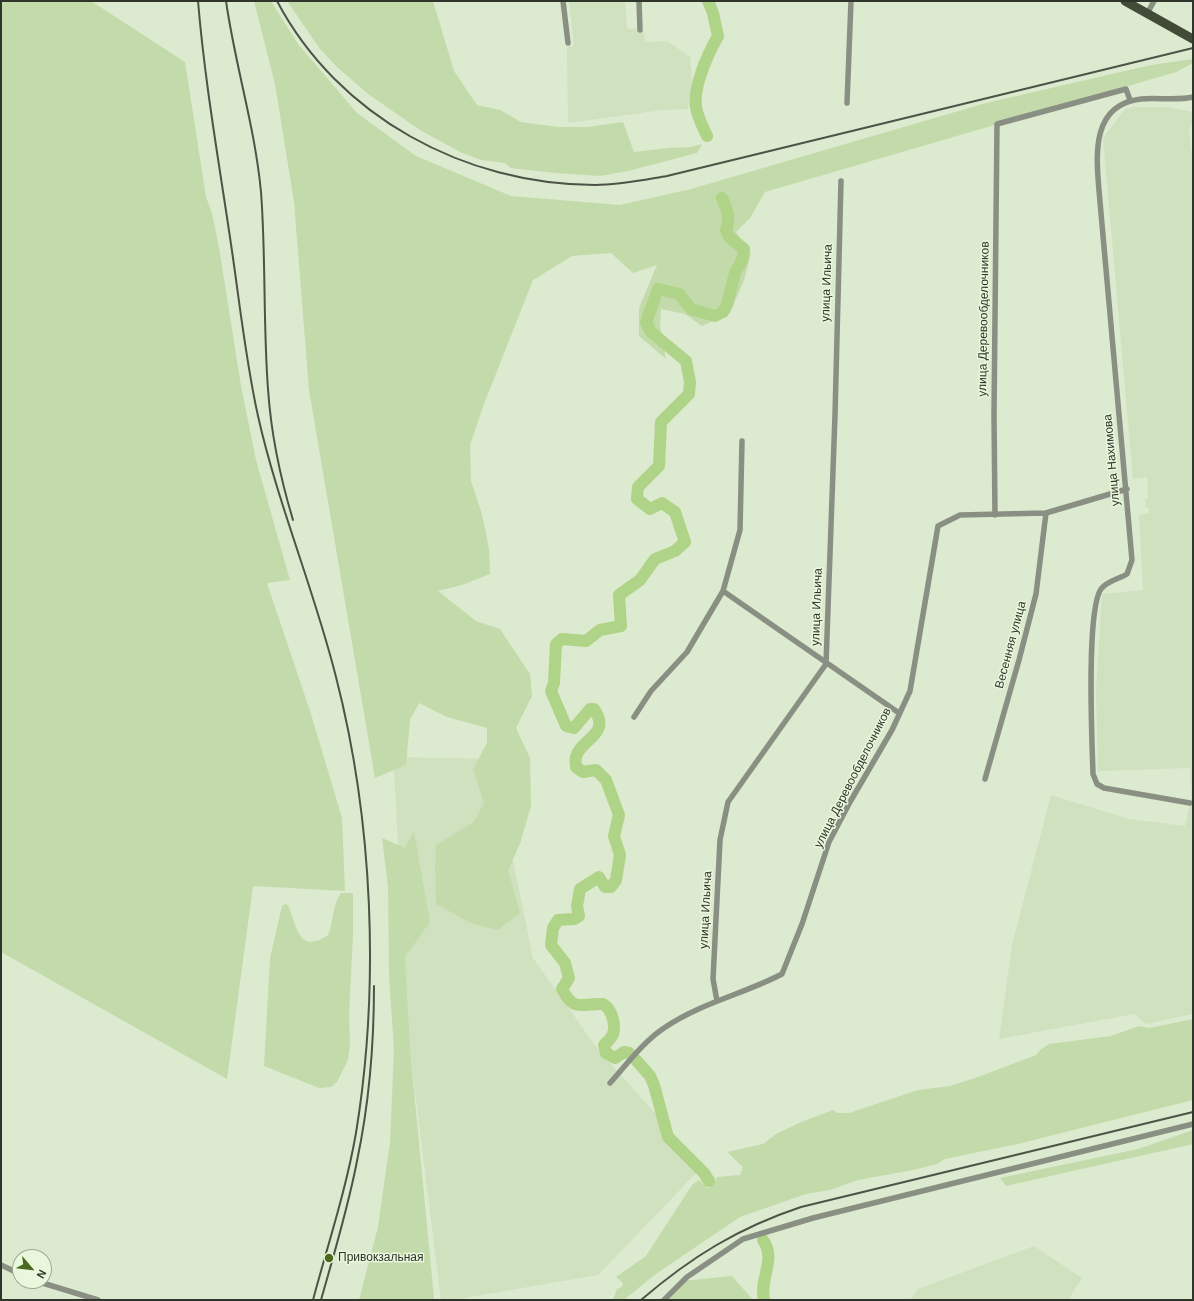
<!DOCTYPE html>
<meta charset="utf-8">
<style>
body{margin:0}
#map{position:relative;width:1194px;height:1301px;overflow:hidden;background:#dceacf;font-family:Helvetica,sans-serif}
canvas{display:block}
.frame{position:absolute;inset:0;border:2px solid #30352b;pointer-events:none}
.north{position:absolute;left:12px;top:1249px;width:40px;height:40px;box-sizing:border-box;background:#e9f7dc;border:1px solid #9fa995;border-radius:50%;rotate:118deg;font-size:11px;font-weight:700;line-height:16px;text-align:center;color:#30352b}
.north::after{content:'';display:block;margin:auto;width:14px;height:18px;background:#4a691e;clip-path:polygon(50% 0,100% 100%,50% 72%,0 100%)}
</style>
<div id="map">
<canvas width="1194" height="1301"></canvas>
<div class="frame"></div>
<div class="north">N</div>
</div>
<script>
const ctx = document.querySelector('canvas').getContext('2d');
ctx.lineJoin = 'round';
function fill(path, color) {
  ctx.fillStyle = color;
  ctx.fill(path, 'evenodd');
}
function trace(path, color, width, dash) {
  ctx.strokeStyle = color;
  ctx.lineWidth = width;
  ctx.lineCap = dash ? 'butt' : 'round';
  ctx.setLineDash(dash || []);
  ctx.stroke(path);
}
function write(font, color, halo, rows, align = 'center') {
  ctx.font = font + ' Helvetica,sans-serif';
  ctx.lineWidth = 3;
  ctx.setLineDash([]);
  ctx.textBaseline = 'middle';
  ctx.strokeStyle = halo;
  ctx.fillStyle = color;
  for (const [text, x, y, turn = 0] of rows) {
    ctx.save();
    ctx.translate(x, y);
    ctx.rotate((+turn || 0) * Math.PI / 180);
    ctx.textAlign = isNaN(turn) ? turn : align;
    if (halo) ctx.strokeText(text, 0, 0);
    ctx.fillText(text, 0, 0);
    ctx.restore();
  }
}
const built = new Path2D(`
 M569,1H625L627,29L643,28L645,42L667,41L690,57L692,80L688,109L662,110L568,123L567,47L574,46Z
 M1133,107H1168L1193,112V119L1189,133L1193,161V1014L1146,1024L1134,1014L999,1039L1012,945L1051,795L1129,819L1185,826L1191,798L1190,768L1098,771L1096,690L1102,594L1143,590L1139,515L1149,513V508H1146L1145,499L1148,498L1147,477L1133,479L1103,138L1125,109Z
 M393,757L492,759L533,958L599,1051L703,1166L598,1275L453,1300H441L411,1060Z
 M1034,1246L1082,1278L1068,1300H910L918,1289Z`);
const green = new Path2D(`
 M1,1H91L185,62L206,197L212,213L219,247L241,386L256,460L290,580L267,583L311,714L342,818L345,891L253,886L227,1079L1,952Z
 M254,1H271L298,44L357,113L416,156L511,196L620,205L691,189L986,103L1151,65L1193,59V63L1176,72L765,192L750,218L736,232L751,254L744,280L730,313L702,326L685,314L661,309L660,326L666,359L639,336V308L657,265L633,273L611,253L572,256L533,280L484,404L470,445L471,481L482,514L489,549L490,574L462,585L438,591L476,621L500,629L530,674L532,696L516,728L530,758L531,806L520,844L508,870L520,913L498,930L473,924L436,904L435,868L436,845L474,822L484,803L473,769L487,743V728L447,717L419,703L410,720L406,765L375,778L309,390L294,202L275,84Z
 M287,1H433L454,71L477,105L500,110L521,122L558,127H587L623,122L634,152L668,148L691,147L702,144L697,153L628,171L600,176L555,173L511,168L505,163L481,160L460,152L420,130L368,94L337,67L320,49Z
 M414,831L430,922L405,957L411,1060L434,1298L435,1300H359L378,1227L390,1142L394,1050L389,977L388,887L382,838L405,848Z
 M341,893H353V935L349,1016L350,1045L348,1060L337,1082L331,1087L319,1088L264,1066L270,958L282,906L285,904L288,905C297,926 298,955 328,935C334,921 332,905 341,893Z
 M1193,1019V1100L1018,1144L945,1159L937,1164L913,1170L858,1180L830,1190L806,1194L740,1217L653,1276L624,1300H613L617,1289L622,1287L623,1283L616,1277L646,1256L692,1185L699,1180L708,1188L714,1184L717,1177L740,1175L743,1167L727,1152L763,1144L776,1134L799,1123L833,1110L838,1113H849L918,1090L950,1086L981,1076L1036,1055L1040,1050L1049,1044L1111,1036L1139,1026L1149,1028Z
 M1193,1130V1144L1189,1145L1006,1186L1000,1178L1138,1149Z
 M732,1276L753,1300H666L683,1281Z`);
const river = new Path2D(`
 M707,136C703,127 697,116 696,107C693,86 708,54 718,36L713,13L708,1
 M629,1053L624,1052L615,1058L606,1053L604,1045C607,1042 611,1039 613,1034C616,1025 612,1009 603,1004C580,1003 575,1013 562,989L569,978L565,963L551,945L553,928L558,920L574,919L579,916L577,906L580,889L599,877L605,887H611L616,880L620,855L614,836L619,815L606,780L596,770L583,772L576,767C576,764 575,760 576,757C580,739 612,735 594,709H590L574,728L566,726L551,691L554,683L556,644L562,639L586,641L600,630L621,626L619,595L640,580L655,559L675,551L685,542L675,512L662,503L650,509L637,499L638,487L659,466L661,422L689,394L690,382L686,361L651,332L646,322L658,289L679,294L691,309L715,316L723,312L727,304L735,273L742,260L744,249L729,237L726,230C731,218 727,209 722,198
 M636,1060L650,1076L654,1085L668,1137L704,1173L709,1181
 M763,1240C777,1260 759,1278 764,1300`);
const street = new Path2D(`
 M563,1L568,43
 M639,1L640,30
 M1147,14L1154,1
 M847,103L851,1
 M995,515L994,415L997,124L1126,89L1130,100
 M723,591L899,713
 M634,717L651,691L687,652L723,591L740,530L742,441
 M985,779L1019,660L1036,594L1046,513
 M1190,803L1104,788L1097,784L1093,774C1092,742 1086,611 1101,589C1107,581 1119,579 1127,574L1132,560L1100,202C1097,163 1087,105 1141,99C1158,97 1176,101 1193,97
 M717,1001L713,979L720,840L728,802L826,664L835,415L841,181
 M610,1083C627,1064 643,1042 664,1028C700,1003 744,994 782,974L802,924L829,842L850,802L892,730L910,691L938,526L960,515L1046,513L1127,489
 M1,1265L20,1274
 M36,1281L98,1300
 M664,1300L687,1277L743,1239L813,1218L1193,1124`);
const primary = new Path2D(`
 M1125,1L1193,39`);
const rail = new Path2D(`
 M198,1C205,85 220,168 232,251C240,306 246,362 258,416C278,505 314,589 336,677C373,821 380,986 356,1133C346,1190 328,1244 313,1300
 M226,1C235,65 255,127 261,192C266,257 263,323 268,389C271,433 280,477 293,520
 M277,1C338,117 466,185 595,185C619,185 643,180 667,176L1193,48
 M321,1300C334,1254 348,1208 357,1161C369,1104 374,1044 374,986
 M641,1300C691,1257 738,1228 801,1207L1193,1112`);
const markers = [
 [329,1258,5,"#4a691e"]
];
const streetNames = [
 ["улица Ильича",827,283,-88],
 ["улица Деревообделочников",984,319,-89],
 ["улица Нахимова",1112,460,-95],
 ["улица Ильича",817,607,-88],
 ["Весенняя улица",1011,645,-75],
 ["улица Деревообделочников",853,778,-63],
 ["улица Ильича",706,910,-87]
];
const poiNames = [
 ["Привокзальная",338,1258]
];
fill(built, '#d0e1bf');
fill(green, '#c3dbaa');
trace(river, '#afd387', 12);
trace(street, '#8a8f84', 5.5);
trace(primary, '#424b38', 9);
trace(rail, '#4d5346', 2);
for (const [x, y, r, color] of markers) {
  const dot = new Path2D();
  dot.arc(x, y, r, 0, 2 * Math.PI);
  ctx.fillStyle = color;
  ctx.fill(dot);
  trace(dot, '#e9f7dc', 1.5);
}
write('12px', '#30352b', '#e9f7dc', streetNames);
write('12px', '#30352b', '#e9f7dc', poiNames, 'left');
</script>
